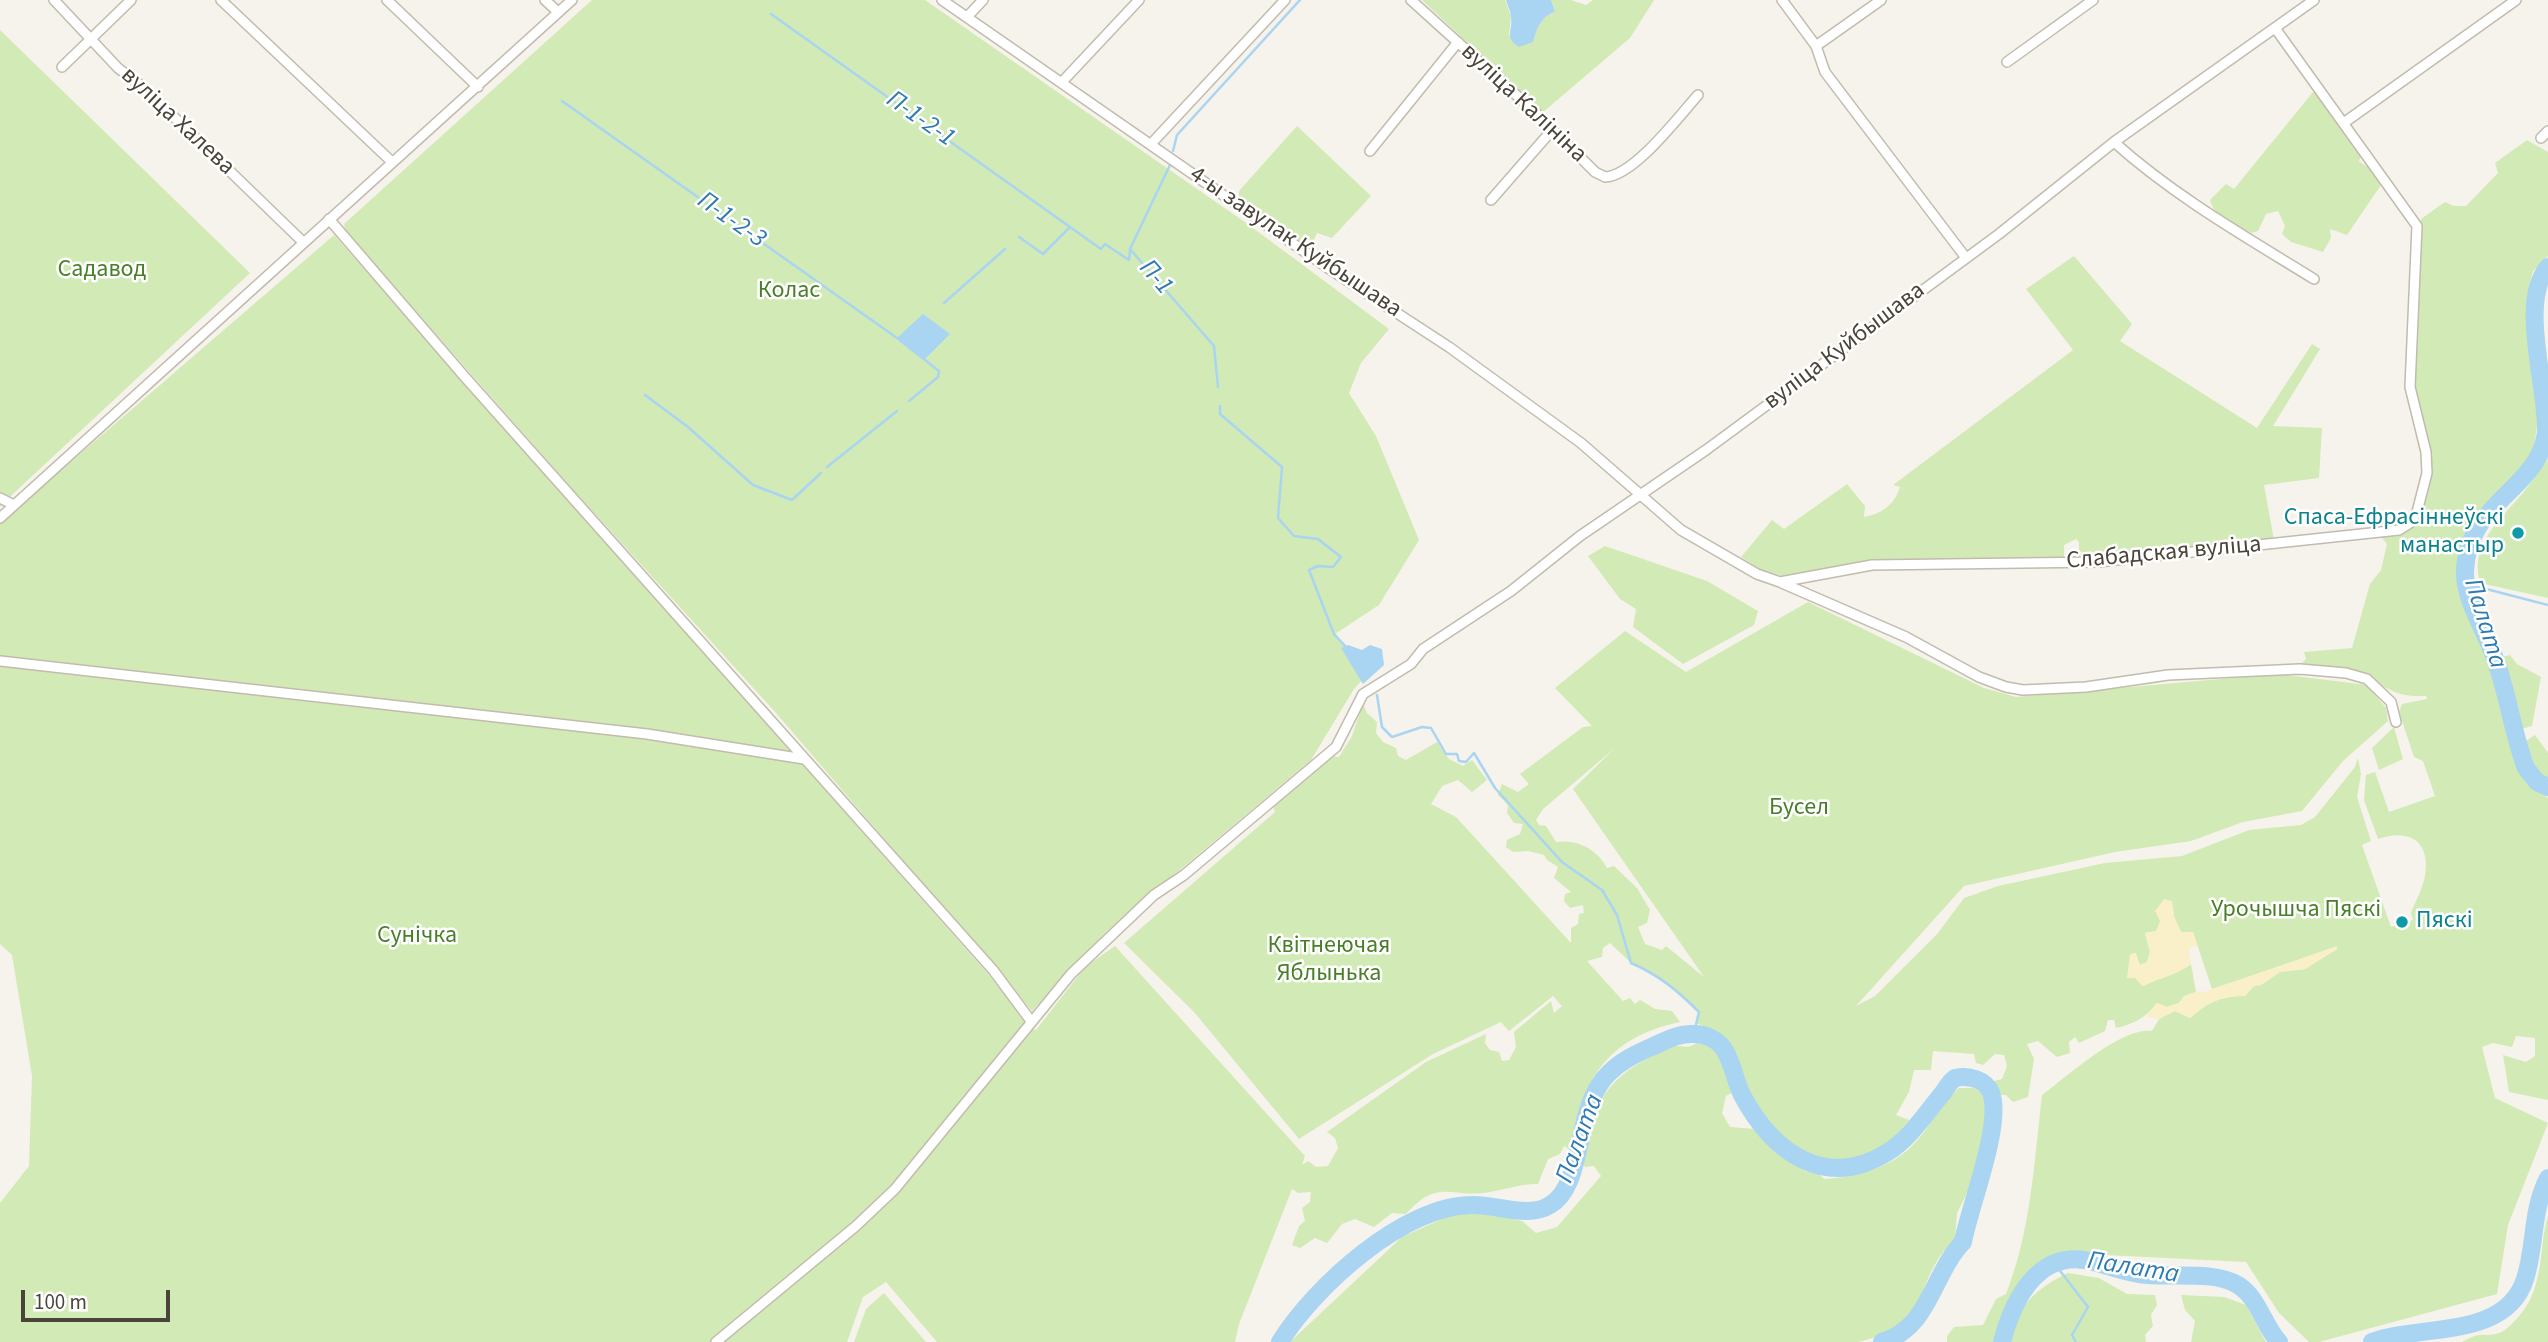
<!DOCTYPE html>
<meta charset="utf-8">
<style>
body{margin:0}
#map{position:relative;width:2548px;height:1342px;overflow:hidden;background:#f6f3ec;font-family:"Source Sans 3",sans-serif}
canvas{display:block}
.scale{position:absolute;left:21px;top:1290px;width:149px;height:32px;box-sizing:border-box;border:4px solid #4b4439;border-top:0;padding-left:9px;font-size:21px;line-height:24px;white-space:nowrap;color:#4b4439;-webkit-text-stroke:5px #fff;paint-order:stroke}
</style>
<div id="map">
<canvas width="2548" height="1342"></canvas>
<div class="scale">100 m</div>
</div>
<script>
const ctx = document.querySelector('canvas').getContext('2d');
ctx.lineJoin = 'round';
function fill(path, color) {
  ctx.fillStyle = color;
  ctx.fill(path, 'evenodd');
}
function trace(path, color, width, dash) {
  ctx.strokeStyle = color;
  ctx.lineWidth = width;
  ctx.lineCap = dash ? 'butt' : 'round';
  ctx.setLineDash(dash || []);
  ctx.stroke(path);
}
function write(font, color, halo, rows, align = 'center') {
  ctx.font = font + ' "Source Sans 3",sans-serif';
  ctx.lineWidth = 5;
  ctx.setLineDash([]);
  ctx.textBaseline = 'middle';
  ctx.strokeStyle = halo;
  ctx.fillStyle = color;
  for (const [text, x, y, turn = 0] of rows) {
    ctx.save();
    ctx.translate(x, y);
    ctx.rotate((+turn || 0) * Math.PI / 180);
    ctx.textAlign = isNaN(turn) ? turn : align;
    if (halo) ctx.strokeText(text, 0, 0);
    ctx.fillText(text, 0, 0);
    ctx.restore();
  }
}
const green = new Path2D(`
 M592,0H925L1249,225L1389,329L1361,363L1349,393L1376,436L1419,540L1379,605L1335,634L1369,673L1354,689L1311,760L1107,931L1032,1011L776,713L568,484L346,232L344,224Z
 M1422,0H1505L1511,16L1509,35L1533,42C1537,29 1541,16 1555,12L1551,0H1571L1586,5L1593,0H1654L1630,38L1542,113Z
 M0,30L250,273L0,506Z
 M2313,92L2318,94L2362,154L2359,161C2369,169 2376,168 2381,185L2347,235L2330,229L2331,238L2323,252L2291,242L2282,234L2285,226L2278,211L2266,214L2258,231L2251,233C2237,225 2214,218 2210,200L2226,184L2234,189Z
 M1297,126L1371,196L1332,238L1317,233L1313,242L1306,246L1239,198V191Z
 M2527,140L2548,152V256L2533,271L2529,286C2533,323 2547,424 2530,455C2509,493 2464,505 2459,557C2456,588 2473,609 2481,638C2494,680 2506,723 2518,765L2526,783L2548,798V1100L2509,1092L2503,1055L2526,1062L2535,1056V1038L2516,1036L2512,1047L2493,1043L2482,1047L2495,1098L2548,1123L2508,1225L2497,1294L2319,1342H2309L2279,1313L2246,1262L2066,1253L2031,1270L2013,1298L1996,1342H1947V1336L1954,1327L1983,1325L1996,1299L2006,1294C2031,1231 2034,1162 2042,1095C2068,1076 2121,1027 2152,1031L2159,1019L2175,1011L2190,1018C2208,1002 2221,996 2245,996L2254,986L2261,985L2280,972L2305,969L2337,949V947L2212,989L2193,932H2181L2174,917L2172,901L2156,931L2145,933L2150,952L2147,962L2140,965L2136,960L2135,978L2143,986C2160,977 2177,975 2191,964L2196,992L2184,996L2179,1003L2167,1007L2157,1003C2145,1018 2134,1024 2116,1028L2114,1020H2108L2105,1031L2079,1043L2075,1037L2069,1042L2070,1053L2057,1057L2038,1041L2027,1044L2034,1059L2028,1097L2013,1102L2006,1095H1990L1986,1090L1987,1083L2002,1079L2007,1066L2004,1055L1995,1054L1983,1065L1976,1063L1974,1054L1933,1051L1931,1070H1914L1909,1092L1896,1115L1909,1120C1859,1185 1791,1167 1752,1102C1741,1084 1740,1064 1731,1046C1724,1033 1709,1028 1696,1023L1699,1012L1678,991L1653,973L1631,963L1610,943L1603,948L1602,957L1587,961L1623,1001L1630,998L1635,1004L1640,1000L1655,1009L1672,1011L1680,1022C1607,1037 1581,1081 1570,1150L1564,1146L1560,1154L1548,1159L1538,1184C1520,1184 1507,1189 1490,1192C1450,1199 1439,1177 1406,1214L1392,1213L1374,1227L1355,1219L1342,1224L1327,1243L1315,1238L1300,1248L1292,1245L1299,1226L1305,1221L1302,1208L1310,1202L1311,1192L1298,1193L1292,1189L1239,1324L1235,1342H937L886,1282L863,1297L847,1342H0V1203L29,1166L32,1076L12,955L0,944V523L334,235L994,981L1031,1029L1036,1030L1085,967L1115,946L1305,1156L1302,1165L1308,1161L1316,1167L1328,1166L1338,1148L1335,1138L1327,1132L1426,1062L1486,1034L1485,1043L1490,1050L1499,1052L1502,1061L1509,1060L1516,1047L1514,1032L1551,1001L1554,1013L1562,1006L1553,996L1509,1031L1501,1022L1433,1054L1299,1139L1194,1012L1124,943L1275,812L1273,806L1331,756L1339,757L1352,736L1363,704L1367,713L1377,722L1376,733L1383,742L1396,748L1398,756L1406,760L1437,742L1449,759L1463,766L1472,760L1487,780L1472,792L1458,780L1442,786L1431,804L1456,817L1571,943V928L1578,924L1579,914L1584,913L1583,905L1570,908L1564,901L1565,894L1571,892L1554,878L1558,867L1547,860L1544,855L1528,851L1513,852L1506,847L1507,840L1520,834L1523,824L1514,823L1507,813L1508,805L1498,795L1502,784L1518,792L1529,784L1520,774L1583,727L1592,726L1555,688L1625,631L1686,672L1808,602L1984,688L2016,697L2278,674L2367,685L2386,708L2388,721L2343,761L2302,811L2243,822L2191,841L2115,852L1964,886L1856,1006L1875,996L1938,933L1964,898L1998,886L2105,863L2182,856L2249,830L2301,825L2315,817L2355,767L2358,758L2361,774L2357,797L2371,841L2362,845L2391,927L2413,920L2411,913C2415,902 2423,888 2425,876C2431,841 2409,828 2378,839L2364,800L2366,775L2375,772L2389,812L2435,796L2423,761L2414,757L2399,712L2402,704L2427,699L2426,696C2387,698 2384,681 2351,670C2336,665 2317,666 2301,664L2306,659L2304,652L2352,648L2370,584L2381,570L2387,544L2381,537C2421,533 2425,510 2431,474L2424,471L2415,430L2420,421L2413,387L2421,219L2445,202L2454,206H2466L2498,173L2495,163ZM1615,748L1573,789L1704,977L1666,946L1662,950L1645,944L1638,927L1647,923L1650,910L1637,888L1614,866L1607,868C1597,849 1577,839 1556,842L1546,826L1539,825L1536,820L1543,809Z
 M2074,256L2132,324L2120,341L2257,428L2312,344L2320,349L2273,426L2322,428L2319,478L2264,485L2274,540L2079,559V542L2076,539L2064,545V558L1901,562L1786,577L1759,569L1741,557L1772,520L1784,529L1847,484L1865,506L1864,517C1882,514 1895,504 1900,487L1893,485L2073,350L2026,289Z
 M2548,459V598L2480,583C2469,545 2500,520 2522,494C2531,483 2539,471 2548,459Z
 M1605,546L1707,581L1758,611L1754,625L1683,664L1633,627L1636,609L1620,599L1588,556Z
 M2510,655L2517,664L2541,677L2532,726L2521,729L2502,657Z
 M2394,727L2403,759L2379,770L2372,748Z
 M2535,735L2548,753V783C2530,774 2528,761 2524,742Z
 M1697,1043C1722,1046 1728,1070 1735,1091L1726,1096L1722,1113L1730,1127L1755,1129L1805,1171L1818,1174L1825,1179C1855,1177 1888,1169 1911,1147C1929,1130 1939,1105 1959,1088H1974L1981,1092L1987,1107L1985,1128L1971,1185L1957,1213L1955,1239C1910,1281 1937,1324 1858,1342H1290L1402,1237L1455,1213H1484L1522,1221L1536,1233L1557,1227L1601,1176L1594,1166L1585,1167L1579,1160C1590,1115 1603,1081 1647,1059C1654,1055 1664,1047 1671,1046C1683,1045 1686,1050 1697,1043Z
 M2548,1215V1342H2462C2483,1330 2483,1338 2499,1333C2506,1331 2515,1321 2520,1315C2545,1285 2538,1251 2548,1215Z
 M2068,1273L2099,1278L2127,1294L2155,1295L2157,1305L2151,1315L2153,1326L2145,1335L2146,1342H2011C2015,1306 2037,1288 2068,1273Z
 M884,1293L926,1342H854L866,1309Z
 M2181,1295L2224,1297L2246,1305L2266,1342H2191L2195,1321L2185,1310Z`);
const sand = new Path2D(`
 M2164,899L2172,901L2174,917L2181,932H2193L2198,947H2191L2189,951L2191,964C2177,975 2159,978 2143,986L2135,978H2127L2130,954L2136,953L2140,965L2147,962L2150,952L2145,933L2156,931L2160,921L2155,911Z
 M2337,946V949L2305,969L2280,972L2261,985L2254,986L2245,996C2221,996 2208,1002 2190,1018L2175,1011L2159,1019L2146,1017L2157,1003L2167,1007L2179,1003C2186,994 2193,991 2204,992Z`);
const water = new Path2D(`
 M1506,0H1551L1555,12C1541,16 1537,29 1533,42L1519,47C1504,38 1513,31 1511,17C1511,11 1507,5 1506,0Z
 M923,314L950,334L925,359L897,338Z
 M1348,645L1362,650L1370,645L1382,649L1384,665L1363,684L1341,648Z`);
const stream = new Path2D(`
 M771,14L1070,227
 M562,101L897,338L939,371L938,377L909,401
 M1173,151L1177,135L1300,0
 M1170,165L1130,249L1214,346L1218,387
 M1019,237L1043,254L1070,227L1101,249L1105,244L1129,260L1130,251
 M944,303L1005,249
 M645,395L688,427L753,485L792,500L821,473
 M1220,406V414L1282,467L1278,518L1294,536L1318,539L1341,557L1333,567L1318,566L1309,570L1334,634L1347,648
 M827,467L897,411
 M2467,584L2548,605
 M1377,695L1382,727L1392,737L1422,727L1431,728L1446,754H1457L1459,761L1466,762L1474,753L1495,788L1562,862L1602,890L1617,915L1631,963C1659,975 1678,991 1699,1012L1694,1033
 M2054,1263L2088,1307L2072,1335L2076,1342`);
const river = new Path2D(`
 M2548,267C2518,302 2548,388 2546,433C2538,490 2467,502 2465,571C2464,599 2485,630 2494,656C2508,692 2512,732 2526,768L2537,782L2548,787
 M1280,1342C1314,1287 1404,1205 1472,1205C1496,1204 1528,1219 1550,1205C1586,1184 1573,1107 1609,1073C1621,1061 1634,1055 1649,1048C1663,1042 1678,1033 1694,1034C1706,1034 1719,1040 1725,1051C1733,1064 1735,1081 1742,1095C1773,1153 1826,1191 1888,1152C1910,1138 1926,1113 1942,1094C1947,1088 1948,1083 1955,1078C1968,1075 1986,1079 1991,1093C2003,1124 1969,1208 1963,1242C1932,1274 1930,1328 1882,1342
 M2002,1342C2013,1300 2038,1249 2090,1261C2110,1266 2128,1274 2148,1275C2175,1277 2215,1271 2238,1285C2258,1297 2264,1326 2279,1342
 M2372,1342C2419,1324 2506,1340 2525,1279C2536,1245 2531,1211 2548,1178`);
const minor = new Path2D(`
 M54,0L118,68L144,88L302,241
 M221,0L392,162
 M387,0L478,87
 M545,0L558,12
 M942,0L1334,272L1449,347L1581,443L1681,530L1757,574L1780,582L1872,565L2098,562L2399,530L2410,523L2417,512L2427,473L2426,452L2410,387L2417,226L2275,28
 M1411,0L1536,113L1595,172L1605,177C1634,176 1679,116 1698,95
 M1782,0L1816,46L1825,72L1966,258
 M967,17L983,0
 M1816,46L1881,0
 M2007,62L2093,0
 M62,67L131,0
 M1062,82L1139,0
 M2345,122L2516,0
 M2541,138L2548,131
 M2114,142C2174,196 2246,237 2314,279
 M1151,144L1285,0
 M1370,151L1458,42
 M1491,200L1553,129
 M329,219L464,376L993,970L1031,1021
 M0,498L14,505
 M0,518L572,0
 M1782,583L1906,637L1979,677L2006,687L2023,690L2086,687L2168,675L2300,669L2346,673L2367,679L2391,702L2396,722
 M0,661L647,734L804,759
 M716,1342L856,1226L895,1189L1071,974L1154,895L1184,875L1336,747L1363,694L1411,664L1423,649L1511,591L1580,536L1706,450L1999,234L2114,142L2314,0`);
const markers = [
 [2518,533,7,"#0f9aa8"],
 [2402,922,7,"#0f9aa8"]
];
const streetNames = [
 ["вуліца Калініна",1523,104,43],
 ["вуліца Халева",177,122,43],
 ["4-ы завулак Куйбышава",1295,243,34],
 ["вуліца Куйбышава",1845,347,-37],
 ["Слабадская вуліца",2164,554,-5]
];
const parkNames = [
 ["Садавод",102,271],
 ["Колас",789,292],
 ["Бусел",1799,809],
 ["Урочышча Пяскі",2296,911],
 ["Сунічка",417,937],
 ["Квітнеючая",1329,947],
 ["Яблынька",1329,975]
];
const cultureNames = [
 ["Спаса-Ефрасіннеўскі",2504,519],
 ["манастыр",2504,547],
 ["Пяскі",2416,922,"left"]
];
const waterNames = [
 ["П-1-2-1",920,120,35],
 ["П-1-2-3",731,221,35],
 ["П-1",1155,278,49],
 ["Палата",2484,624,73],
 ["Палата",1581,1139,-70],
 ["Палата",2133,1269,9]
];
fill(green, '#d2eab5');
fill(sand, '#f9efc9');
fill(water, '#a9d4f2');
trace(stream, '#a9d4f2', 2.5);
trace(river, '#a9d4f2', 18);
trace(minor, '#c2bbae', 12);
trace(minor, '#fff', 9);
for (const [x, y, r, color] of markers) {
  const dot = new Path2D();
  dot.arc(x, y, r, 0, 2 * Math.PI);
  ctx.fillStyle = color;
  ctx.fill(dot);
  trace(dot, '#fff', 2.5);
}
write('24px', '#4b4439', '#fff', streetNames);
write('24px', '#4a7f2a', '#fff', parkNames);
write('24px', '#0d838f', '#fff', cultureNames, 'right');
write('italic 26px', '#2e7ab2', '#fff', waterNames);
</script>
